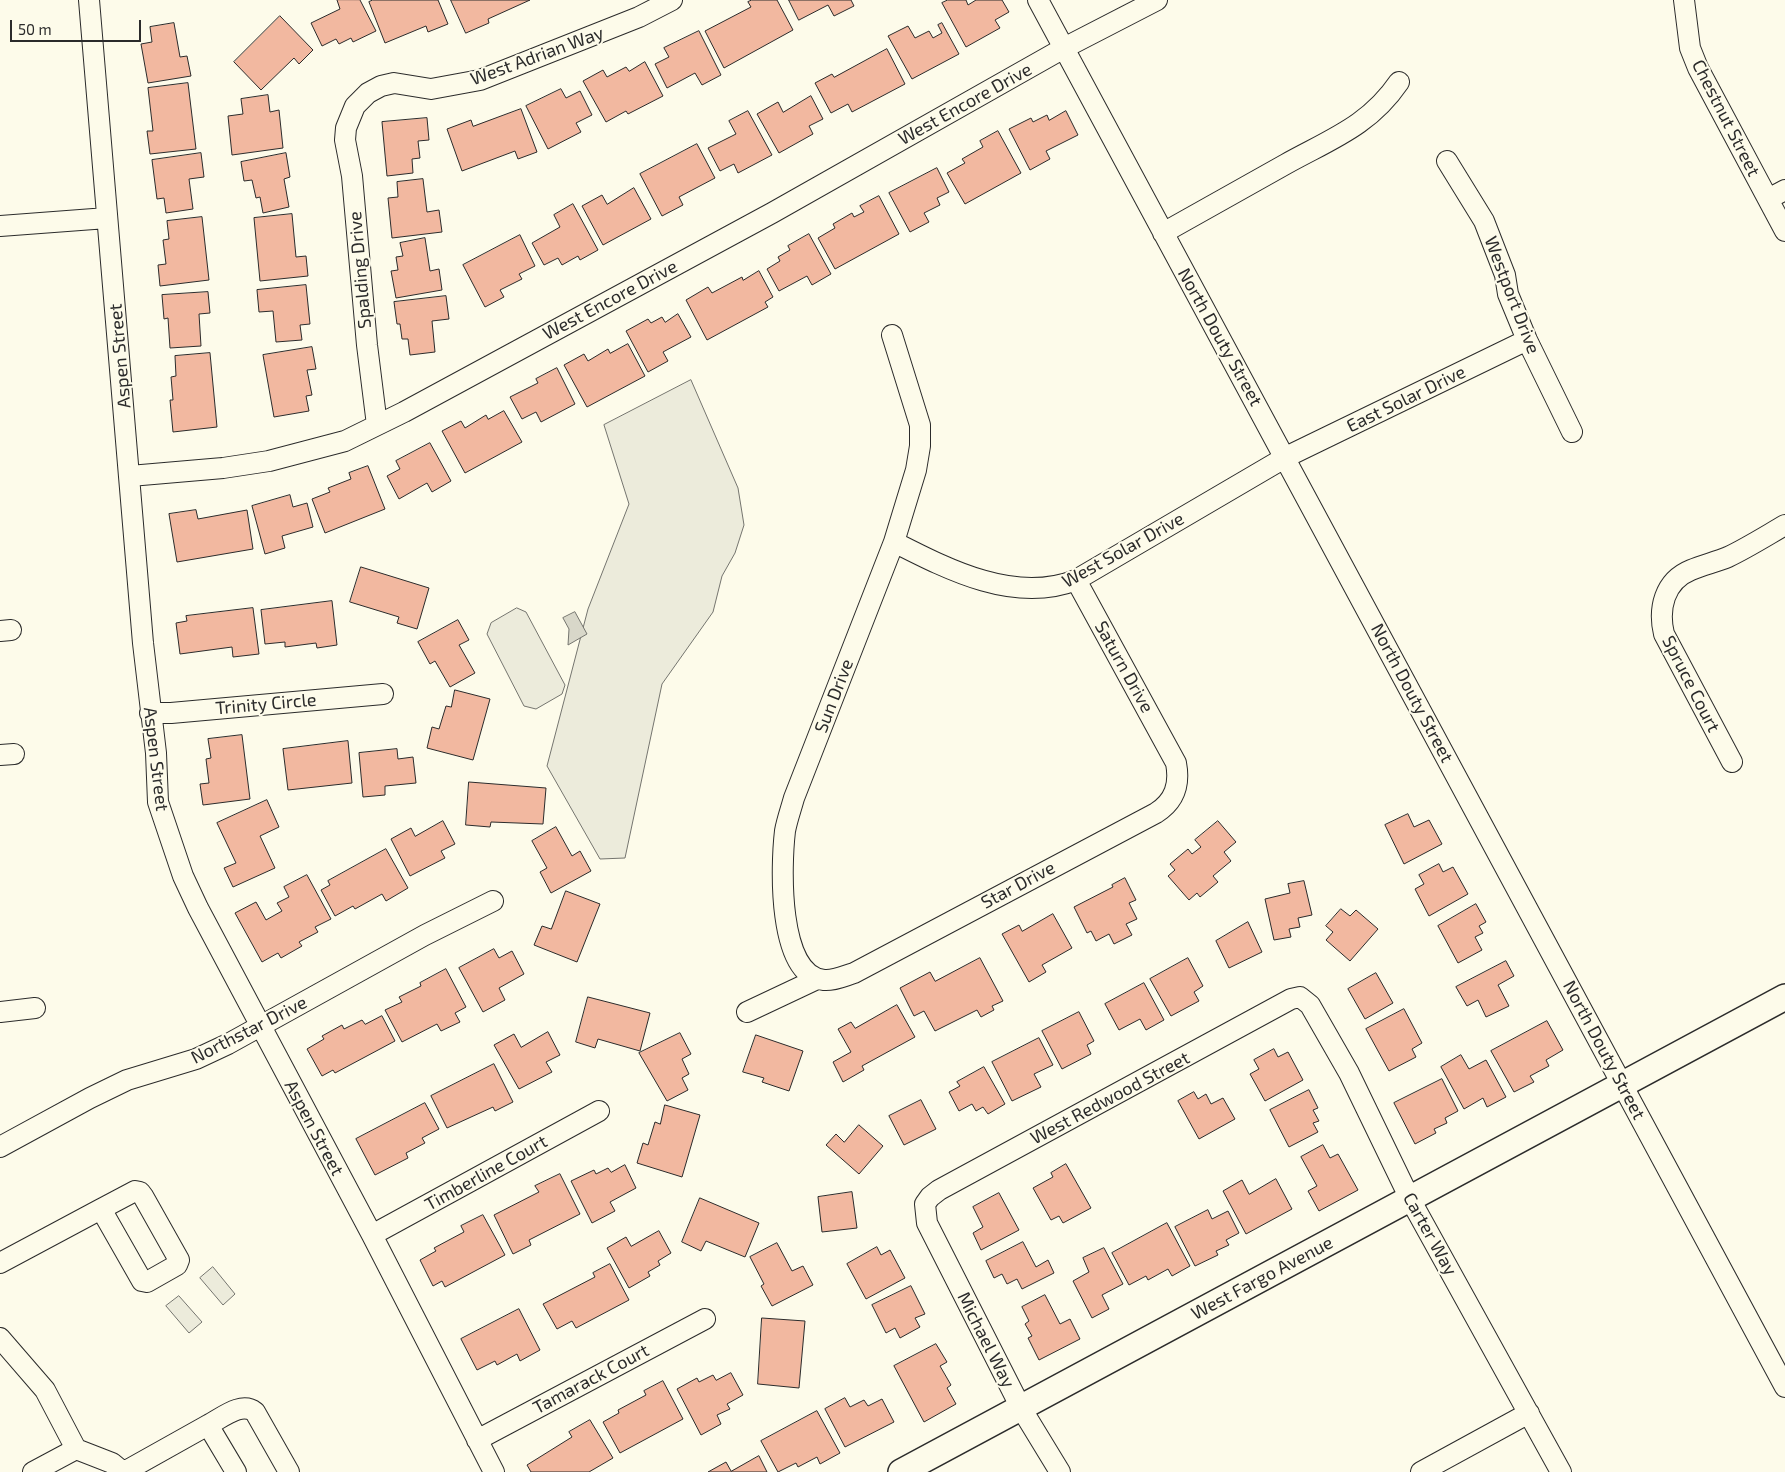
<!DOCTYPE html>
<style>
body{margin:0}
#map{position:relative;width:1785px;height:1472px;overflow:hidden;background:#fdfbea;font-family:"Exo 2",sans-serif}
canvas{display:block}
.scale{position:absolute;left:10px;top:20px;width:131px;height:22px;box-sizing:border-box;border:2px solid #2b2b2b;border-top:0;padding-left:6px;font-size:15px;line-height:18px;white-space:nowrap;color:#2b2b2b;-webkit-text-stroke:4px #fdfbea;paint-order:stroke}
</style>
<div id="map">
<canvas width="1785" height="1472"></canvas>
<div class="scale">50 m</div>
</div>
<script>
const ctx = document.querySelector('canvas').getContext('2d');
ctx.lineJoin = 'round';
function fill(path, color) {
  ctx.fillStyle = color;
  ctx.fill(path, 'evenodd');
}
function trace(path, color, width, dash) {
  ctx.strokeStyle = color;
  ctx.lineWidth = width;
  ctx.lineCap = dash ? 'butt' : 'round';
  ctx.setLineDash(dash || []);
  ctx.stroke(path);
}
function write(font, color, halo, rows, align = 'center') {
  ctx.font = font + ' "Exo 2",sans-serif';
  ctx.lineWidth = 4;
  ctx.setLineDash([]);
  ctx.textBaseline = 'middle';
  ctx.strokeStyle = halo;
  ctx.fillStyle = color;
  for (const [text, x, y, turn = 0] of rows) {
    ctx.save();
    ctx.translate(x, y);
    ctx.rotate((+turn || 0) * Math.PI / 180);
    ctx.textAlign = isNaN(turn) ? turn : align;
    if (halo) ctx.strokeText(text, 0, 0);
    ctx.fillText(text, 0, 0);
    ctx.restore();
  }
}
const green = new Path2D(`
 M691,380L738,488L744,525L735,553L722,576L713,612L662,684L625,858L600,859L547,766L588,609L629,504L604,425Z
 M517,608L526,612L565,685L562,694L536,709L524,706L487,634L491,623Z
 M213,1267L235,1294L223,1305L200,1278Z
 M179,1296L202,1322L189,1333L166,1306Z`);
const water = new Path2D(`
 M575,612L587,634L568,645L569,629L563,618Z`);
const building = new Path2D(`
 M360,0L376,31L353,42L351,38L339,44L336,39L322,46L311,23L340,9L337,0Z
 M373,0H438L448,24L428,32L426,26L385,43L369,2Z
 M451,0H530L488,19L489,23L466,33Z
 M752,0H777L793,30L724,68L705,31L751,7L748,2Z
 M789,0H851L854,6L834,16L828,5L799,20Z
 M948,0H966L968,5L976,0H1002L1009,12L995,20L1000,28L966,47L942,3Z
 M280,16L313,50L299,64L294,58L261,90L234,62Z
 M174,23L180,57L187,56L191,76L148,83L141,44L152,42L150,27Z
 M942,23L959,54L912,79L888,36L908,26L915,38L929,31L933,38L942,33L938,25Z
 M699,31L721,75L702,85L695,73L667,88L655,64L669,57L664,48Z
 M887,49L905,84L852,112L848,104L831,113L815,83L832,74L834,77Z
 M645,62L663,96L628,114L626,111L606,122L583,81L603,70L607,77L626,67L629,71Z
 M188,83L196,149L150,154L147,131H153L148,88Z
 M561,89L566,98L580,91L592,115L576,123L581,132L548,149L526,106Z
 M268,95L270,112L279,110L283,148L232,155L228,116L243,114L241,99Z
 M811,96L823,119L809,126L813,134L779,153L757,114L778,102L783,112Z
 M521,109L537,152L518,159L515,151L462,171L447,129L471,120L473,126Z
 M748,111L772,155L738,173L734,164L720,171L708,148L736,134L729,121Z
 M1066,111L1078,135L1046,151L1050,159L1030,170L1009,129L1031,118L1033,122L1047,115L1049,120Z
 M427,118L429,140L418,141L420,158L412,159L413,173L387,176L382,122Z
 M998,131L1021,173L965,204L947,173L965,163L962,159L983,147L980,141Z
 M697,144L715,178L679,197L683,205L662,216L640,174Z
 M201,153L204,177L189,179L193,209L166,213L164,198L157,199L152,160Z
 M286,153L290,177L284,179L289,207L263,213L260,197L256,198L252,180L244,181L241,162Z
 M937,168L949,192L937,198L940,205L924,213L929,222L910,232L889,193Z
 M423,179L427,212L439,210L442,232L392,238L388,198L398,197L397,182Z
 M634,188L651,219L603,245L582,206L602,195L607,204Z
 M879,196L899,234L835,269L818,238L835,228L833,224L852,213L854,217L864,212L860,206Z
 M573,204L598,250L580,260L578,256L562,265L558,258L544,265L532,243L560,227L554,215Z
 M292,214L296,257L306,256L308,276L260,281L254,218Z
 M202,217L209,280L160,286L158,265L166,264L163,240L169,239L167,221Z
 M809,234L831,274L812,285L807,276L779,291L767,269L780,261L778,257L790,250L788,246Z
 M520,235L535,266L519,274L522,279L500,290L504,297L485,307L463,265Z
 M425,238L430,271L439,269L442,290L396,298L391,271L398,270L396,257L403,256L400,243Z
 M759,271L773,297L765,302L768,307L707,340L686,300L708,287L712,293L742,277L743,280Z
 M306,285L310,324L300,325L302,340L276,342L273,311L259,312L257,290Z
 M208,292L210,313L199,314L201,346L170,348L168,318L164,319L162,295Z
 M446,296L449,319L432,321L435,352L410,355L408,339H402L400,324H397L394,302Z
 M678,314L691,337L663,352L668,361L648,372L626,331L648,319L651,323L662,317L665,322Z
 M628,344L645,376L587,407L564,365L584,354L588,361L608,349L610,353Z
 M312,347L316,369L307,370L312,395L306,396L309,411L274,417L263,355Z
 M210,353L217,427L173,432L170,400H173L171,377L176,376L175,356Z
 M557,368L575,404L541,422L536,412L522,419L510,397L538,383L536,379Z
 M504,411L522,442L465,473L442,431L461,421L465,428L486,415L488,419Z
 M430,443L451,481L432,492L427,483L399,499L387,476L400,469L396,461Z
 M368,466L385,509L325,533L312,499L330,492L328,488L351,479L349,473Z
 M290,495L293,507L307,503L313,527L282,536L285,548L265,554L252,506Z
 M196,510L198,519L247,510L253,549L177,562L169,514Z
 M361,567L429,588L417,629L397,623L399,617L350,602Z
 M332,601L337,645L317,648L316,643L285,647V642L265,644L261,610Z
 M253,608L259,654L233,657L232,647L180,654L176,623L187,621L186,616Z
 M458,620L469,640L459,645L475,673L450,687L435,661L430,664L418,642Z
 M455,690L490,699L473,760L427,748L432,727L439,729L446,706L451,707Z
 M242,735L250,799L203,805L200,784L209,783L206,759L211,758L208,739Z
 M348,741L352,783L288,790L283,749Z
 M397,749L398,759L413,757L416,783L385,786V795L363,797L359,753Z
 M469,782L546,788L543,824L491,822L490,827L466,825Z
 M267,800L279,827L260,836L275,868L233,887L224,868L236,863L217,823Z
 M1408,814L1414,827L1429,820L1442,844L1404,864L1385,825Z
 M443,821L455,844L441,851L445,858L410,876L391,839L411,828L415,836Z
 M1218,821L1236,842L1224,852L1231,861L1213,876L1218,882L1200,897L1197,893L1189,900L1168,876L1175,870L1170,864L1188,849L1192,854L1201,847L1195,840Z
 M556,827L572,856L580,851L591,871L551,893L540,872L547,868L532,841Z
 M386,849L408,888L386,901L382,894L355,909L353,906L335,916L321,890L330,885L328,881Z
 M1439,864L1443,872L1453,867L1468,894L1429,916L1415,889L1424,884L1419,875Z
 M307,875L331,919L315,927L318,932L299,942L302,946L281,958L278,953L262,962L235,913L256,902L266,920L282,911L277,903L289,897L284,887Z
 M1125,878L1136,900L1129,903L1137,919L1126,924L1132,935L1114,944L1109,934L1096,941L1091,931L1087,933L1074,907L1113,887L1112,885Z
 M1304,881L1312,915L1298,918L1300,927L1289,929L1291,937L1274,940L1265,899L1290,893L1288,884Z
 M566,891L600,904L577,962L534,945L542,926L551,929Z
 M1476,904L1486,922L1479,926L1483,933L1475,937L1482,950L1458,963L1438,926Z
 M1341,909L1350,916L1356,910L1378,929L1350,961L1326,940L1333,932L1326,926Z
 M1053,914L1072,948L1042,965L1046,972L1029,982L1002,934L1019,925L1022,931Z
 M1248,922L1262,952L1229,968L1216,941Z
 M494,949L499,958L512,951L524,974L499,988L505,1000L483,1012L459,968Z
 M980,958L1003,1001L992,1006L994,1010L981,1017L977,1010L935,1031L924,1011L914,1016L900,988L930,972L935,981Z
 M1188,958L1203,986L1194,992L1199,1001L1171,1016L1150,979Z
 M1506,961L1514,976L1498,985L1509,1006L1486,1017L1478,1000L1467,1006L1456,987Z
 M446,969L466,1007L455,1013L460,1022L441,1031L437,1024L402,1042L385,1010L402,1002L399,997L421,986L420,983Z
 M1376,973L1393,1003L1365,1019L1348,989Z
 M1144,983L1164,1020L1146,1030L1140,1019L1119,1030L1105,1004Z
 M588,997L650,1013L640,1051L598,1039L595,1048L576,1042Z
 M897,1005L915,1037L862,1066L864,1070L843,1082L833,1062L851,1052L838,1029L851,1022L855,1028Z
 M1404,1009L1422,1043L1412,1049L1416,1057L1389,1071L1366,1029Z
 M1079,1012L1094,1041L1087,1045L1091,1054L1062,1069L1042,1031Z
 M382,1016L395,1041L335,1073L333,1070L322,1076L307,1049L324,1039L322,1036L342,1025L344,1029L362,1020L365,1024Z
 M1547,1021L1563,1050L1546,1060L1549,1066L1530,1076L1534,1082L1514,1092L1491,1051Z
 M548,1032L560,1055L546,1062L552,1072L519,1089L494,1045L514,1034L521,1047Z
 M680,1033L691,1054L682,1059L689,1074L682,1078L688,1090L667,1101L639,1053Z
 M756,1035L803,1051L789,1091L762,1082L764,1078L743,1072Z
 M1039,1038L1053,1065L1034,1074L1041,1087L1012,1101L992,1062Z
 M1274,1049L1278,1057L1288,1052L1303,1080L1265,1101L1250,1074L1259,1069L1254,1060Z
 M1461,1055L1469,1069L1486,1060L1506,1097L1487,1107L1483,1098L1464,1109L1441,1067Z
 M494,1064L513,1102L495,1111L493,1107L447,1128L431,1096Z
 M984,1067L1005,1104L988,1114L983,1107L976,1111L972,1104L959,1111L949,1092L960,1086L957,1082Z
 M1442,1079L1458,1111L1445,1118L1447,1123L1434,1129L1436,1133L1415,1144L1394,1103Z
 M1309,1090L1318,1108L1313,1110L1319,1121L1313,1123L1318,1132L1289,1147L1270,1110Z
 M1194,1092L1198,1099L1206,1094L1211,1104L1223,1098L1235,1119L1199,1139L1178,1101Z
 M921,1100L936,1129L904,1145L889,1116Z
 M425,1103L439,1129L422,1138L425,1143L406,1153L408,1158L375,1175L356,1139Z
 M665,1105L700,1115L682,1177L637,1163L643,1143L648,1145L655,1122L660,1124Z
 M859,1125L883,1146L859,1174L826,1145L836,1134L844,1142Z
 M1323,1145L1330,1158L1338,1154L1358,1190L1319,1211L1308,1191L1317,1186L1301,1157Z
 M1066,1164L1091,1208L1063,1223L1059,1216L1051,1220L1033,1188L1053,1177L1051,1173Z
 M625,1165L636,1188L610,1202L615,1211L592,1223L571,1181L594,1170L596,1174L608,1168L611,1172Z
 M560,1174L580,1214L529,1240L531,1245L513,1254L494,1215L539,1192L535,1186Z
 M1276,1179L1292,1209L1246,1234L1223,1191L1242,1180L1249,1194Z
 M852,1192L857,1228L822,1232L818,1197Z
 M999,1193L1019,1230L981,1250L973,1233L983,1227L973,1207Z
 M700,1198L759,1223L745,1257L706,1241L701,1251L682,1242Z
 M1208,1210L1212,1219L1228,1211L1239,1233L1226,1240L1229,1245L1216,1251L1218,1255L1195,1266L1175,1227Z
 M483,1215L505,1255L445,1287L442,1281L433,1286L420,1260L436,1251L434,1248L464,1232L461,1226Z
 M1167,1223L1190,1266L1172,1276L1168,1269L1148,1280L1146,1276L1129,1285L1112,1253Z
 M659,1231L671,1253L658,1261L660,1265L648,1272L650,1276L629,1288L607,1248L626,1237L631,1246Z
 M1023,1242L1036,1267L1048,1260L1054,1273L1022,1289L1017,1279L1007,1284L1002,1274L994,1278L986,1261Z
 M777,1243L792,1271L803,1266L813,1285L772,1306L761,1286L764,1284L750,1257Z
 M877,1247L881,1255L890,1250L905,1278L866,1299L847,1264Z
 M1104,1248L1123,1284L1102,1295L1109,1309L1092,1318L1073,1281L1089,1272L1083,1258Z
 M610,1264L629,1300L576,1328L572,1321L557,1329L543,1304L595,1277L593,1273Z
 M911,1286L925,1314L915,1318L920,1327L900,1338L895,1328L886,1333L872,1305Z
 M1045,1295L1060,1324L1070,1319L1080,1339L1039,1360L1028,1338L1032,1336L1025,1324L1029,1321L1022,1307Z
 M519,1309L540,1350L520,1361L517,1354L497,1365L495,1361L477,1370L461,1339Z
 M762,1318L805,1321L799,1388L758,1384Z
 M936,1344L947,1362L940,1366L951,1385L947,1388L956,1404L924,1422L894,1366Z
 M731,1373L743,1395L727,1404L730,1409L717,1415L721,1424L701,1435L677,1389L697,1378L699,1382L713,1375L716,1380Z
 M663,1381L683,1419L620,1453L603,1422L619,1413L618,1410L646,1395L644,1391Z
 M845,1398L850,1407L864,1400L868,1406L882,1399L894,1422L845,1447L825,1409Z
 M817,1411L840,1453L820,1464L817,1457L798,1467L796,1463L778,1472L761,1441Z
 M590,1420L613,1458L589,1472H531L527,1465L572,1437L569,1432Z
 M759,1456L767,1472H708L726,1462L731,1471Z`);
const minor = new Path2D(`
 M89,0L143,643L156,753L158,802L183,876L198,908L372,1235L494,1472
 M1038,0L1785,1387
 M1684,0L1690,48L1698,68L1785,231
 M1447,161L1484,221L1505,275L1508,294L1527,340L1572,432
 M1768,199L1785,190
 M0,226L107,218
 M1163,233C1204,210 1245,187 1286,164C1331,139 1369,126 1399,82
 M892,335L920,425V446L916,470L894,542L794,798C791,809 787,820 785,831C781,865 777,975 824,980C834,981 844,976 854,973L1156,813C1175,801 1180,784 1176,763L1076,580
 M377,425L367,345L352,176L345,140L346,128L355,106L368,93L381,86L394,83L431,89L480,80L639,17L672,0
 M130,476L223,468L269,461L345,441L404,412L772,213L1064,48L1157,0
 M894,542C949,570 1015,604 1076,580L1286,457L1527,340
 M0,631L11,630
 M150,713H171L383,694
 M0,755L14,754
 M1732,762L1664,634C1658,609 1664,581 1691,570C1703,565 1716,562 1728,557C1747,548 1766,536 1785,525
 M0,1012L35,1008
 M747,1012L817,979
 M0,1147L90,1098L127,1080L196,1059L228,1044L425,935L493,901
 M135,1191L140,1192L143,1196L179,1260L177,1265L147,1282L142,1281L101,1209Z
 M372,1235L599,1111
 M0,1263L101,1209
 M0,1338L45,1390L76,1449
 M477,1440L705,1319
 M33,1472L76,1449L112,1463L123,1472
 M124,1472L208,1425
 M236,1472L208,1425C222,1418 241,1401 255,1412L289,1472
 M1060,1472L1021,1408L927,1223L925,1204L930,1197L939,1190L1291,999L1300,997L1310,1005L1349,1073L1410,1199L1561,1472
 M1421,1472L1529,1413`);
const major = new Path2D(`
 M901,1472L1785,997`);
const streetNames = [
 ["West Adrian Way",537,56,-20],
 ["West Encore Drive",965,104,-29],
 ["Chestnut Street",1726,118,63],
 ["Spalding Drive",360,270,-95],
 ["Westport Drive",1512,295,69],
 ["West Encore Drive",610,300,-28],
 ["North Douty Street",1220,337,61],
 ["Aspen Street",120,356,-95],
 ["East Solar Drive",1406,399,-26],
 ["West Solar Drive",1123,550,-29],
 ["Saturn Drive",1124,667,61],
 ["Spruce Court",1691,684,63],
 ["North Douty Street",1412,693,62],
 ["Sun Drive",834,696,-69],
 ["Trinity Circle",266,704,-5],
 ["Aspen Street",156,759,83],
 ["Star Drive",1018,885,-28],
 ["Northstar Drive",249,1030,-27],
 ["North Douty Street",1604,1050,62],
 ["West Redwood Street",1110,1098,-28],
 ["Aspen Street",314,1128,62],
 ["Timberline Court",486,1173,-29],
 ["Carter Way",1430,1234,61],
 ["West Fargo Avenue",1262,1278,-28],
 ["Michael Way",986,1340,63],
 ["Tamarack Court",591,1379,-28]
];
fill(green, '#ecebdb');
trace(green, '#74746e', 1);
fill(water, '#d8d7c9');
trace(water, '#74746e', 1);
fill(building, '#f2b8a0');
trace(building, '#2b2b2b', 1);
trace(minor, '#2b2b2b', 22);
trace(major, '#2b2b2b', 28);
trace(minor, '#fdfbea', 20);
trace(major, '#fdfbea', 25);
write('18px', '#2b2b2b', '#fdfbea', streetNames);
</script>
